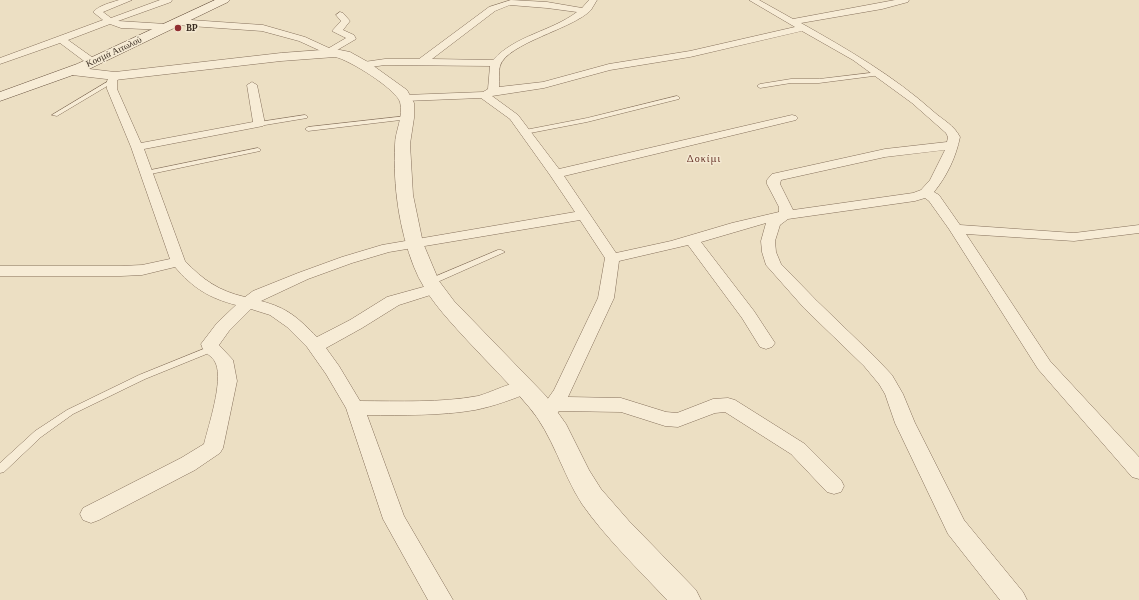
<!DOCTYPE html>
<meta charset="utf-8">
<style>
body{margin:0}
canvas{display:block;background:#ecdfc3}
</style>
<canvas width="1139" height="600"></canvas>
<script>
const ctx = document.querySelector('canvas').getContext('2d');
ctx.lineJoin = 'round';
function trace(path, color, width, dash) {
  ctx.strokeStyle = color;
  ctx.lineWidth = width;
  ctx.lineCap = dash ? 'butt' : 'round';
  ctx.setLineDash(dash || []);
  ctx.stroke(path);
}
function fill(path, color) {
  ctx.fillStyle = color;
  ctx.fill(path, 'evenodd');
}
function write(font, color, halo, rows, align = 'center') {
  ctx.font = font + ' Lora,serif';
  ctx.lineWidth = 3;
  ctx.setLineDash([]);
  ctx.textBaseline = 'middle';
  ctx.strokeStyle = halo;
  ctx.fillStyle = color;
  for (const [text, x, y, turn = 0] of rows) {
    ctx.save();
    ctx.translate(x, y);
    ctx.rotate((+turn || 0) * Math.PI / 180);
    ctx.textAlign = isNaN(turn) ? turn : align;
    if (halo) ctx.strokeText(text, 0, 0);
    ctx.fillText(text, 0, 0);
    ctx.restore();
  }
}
const service = new Path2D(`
 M879,72L882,74L881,75L819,83H791L760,88L757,86L760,84L791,79H819Z
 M112,79L115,81L114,82L57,116L52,115Z
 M677,96L679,97V99L587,122L525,134L522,132L525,130L587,118Z
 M305,115L307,116V118L259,126L256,124L259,122Z
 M407,116L410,118L409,119L308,131L305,129L308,127Z
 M258,148L261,150L260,151L146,175L143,173L146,171Z
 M498,250H501L505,252L433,284H427L426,282L427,280Z
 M211,346L214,347L215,349L214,351L145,379L73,414L41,437L4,472L0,473V463L35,431L67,410L139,375Z`);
const minor = new Path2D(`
 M119,0H132L103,12L111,18L160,0H172L171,2L118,21L166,24L171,27L166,30L121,28L110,24L68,40L96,60L97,62L92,65L88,64L60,43L0,64V58L103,20L93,12C100,5 110,3 119,0Z
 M511,0L547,2L582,8L589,0H597C595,3 593,7 591,10C573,29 507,43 500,66C498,72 500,80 499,87L543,82L609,64L690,51L795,27L749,0H759L793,19L895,0H909L908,2L882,9L801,23C847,49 894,76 934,112C943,120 954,125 960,137C956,157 947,176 934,192L939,195L960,225L1074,233L1139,225V233L1074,241L966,234L1050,361L1139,457V479L1132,477L1038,369L949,229L929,201L925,198L915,201L788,219L780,225L775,241L776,252L781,264L816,300L876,358L892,375L903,394L915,423L964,520L1023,592L1027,600H1000L948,534L895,423L885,394L879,384L864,366L804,308L766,265L762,252L761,241L766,223L701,242L754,311L775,343L772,347L766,349L760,347L742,318L688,245L619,261L614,298L568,397L621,398L666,412L677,413L713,399L728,398L735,400L805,444L841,480L844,486L841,492L834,494L827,492L791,454L725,412L715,413L678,427L665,426L621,412L559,411C553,419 549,422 539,419L537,414L554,390L598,298L605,258L580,220L389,252L352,263L308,279L261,301C288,308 298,318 317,337L350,320L387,297L434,284L440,286L442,289L440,292L399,305L362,328L326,348L339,366L360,401C399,401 440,403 478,396C493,392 518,378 531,382L534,387L531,392C513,399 495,406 475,410C440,416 403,415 367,415L404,516L453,600H428L383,519L346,408L326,374L307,347L287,327L270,315L251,309L229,331L219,345L233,360L237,381L223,448L220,453L195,470L99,520L91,523L83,520L80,514L83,508L181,458L204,444C209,424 223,382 216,364C213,355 204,355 201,344L217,323L236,305C209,298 193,288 175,267L142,275L121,276H0V266H121L142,265L170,259L131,147L107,89V81L111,74L115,73L120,76L117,81V89L141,143L253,122L247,85L252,82L257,85L265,124L263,126L144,149L185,261C203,280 219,291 245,297L253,291L298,273L342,257L382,245L575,212L550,175L510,119L481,98L405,101L400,98L405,95L483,92L488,89L490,66L385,65L364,68L359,65L364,62L385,59H419L489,7ZM510,5L547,8L577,12C550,32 516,35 493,60L432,59L495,11ZM802,31L853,60L912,103L946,133L948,137L947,142L885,149L772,174L767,180V184L779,207V212L732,223L671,241L616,253L564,176L796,120L798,118L796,116L792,115L559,169L518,115L492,96L544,88L610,70L690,57ZM945,150L930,180L921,190L913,193L793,210L780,184L781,180L885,157Z
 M340,12L343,13L350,21L343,30L354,35L356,39L327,56L324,55L323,52L299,41L262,31L176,25L172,22L176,19L263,25L305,37L329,48L346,38L332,31L341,21L336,15Z`);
const tertiary = new Path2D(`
 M335,49L350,52L368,62L407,90L414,103V118L410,144L413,195L423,243L439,281L454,301L546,396L566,424L589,470L601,489L629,521L696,590L701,600H667C639,570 605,537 582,504C562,473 553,435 529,407C509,383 486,361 465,338C445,316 425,295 414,267C399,229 393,186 395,145C395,131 404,116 400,102C396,89 348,59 335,57L281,61L115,80L72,75L68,74L66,71L68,68L72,67L115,72L281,53Z`);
const secondary = new Path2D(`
 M215,0H230L228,2L87,70L0,101V92L77,64Z`);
const markers = [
 [178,28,4,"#912e31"]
];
const farPoinames = [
 ["BP",186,28]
];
const farStreetnames = [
 ["Κοσμά Αιτωλού",114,52,-25]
];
const farQuarternames = [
 ["Δοκίμι",704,159]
];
trace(service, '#85705b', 1);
trace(minor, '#85705b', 1);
trace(tertiary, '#85705b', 1);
trace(secondary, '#67513e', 1);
fill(service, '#f7ecd6');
fill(minor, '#f7ecd6');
fill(tertiary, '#f7ecd6');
fill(secondary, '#f7ecd6');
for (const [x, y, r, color] of markers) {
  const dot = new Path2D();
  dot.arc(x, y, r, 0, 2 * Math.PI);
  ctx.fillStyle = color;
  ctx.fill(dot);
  trace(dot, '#f4e9d2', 1.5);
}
write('bold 9px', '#36291e', '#f4e9d2', farPoinames, 'left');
write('9px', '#36291e', '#f4e9d2', farStreetnames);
ctx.letterSpacing = '1px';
write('10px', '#602b20', '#f4e9d2', farQuarternames);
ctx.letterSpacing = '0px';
</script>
